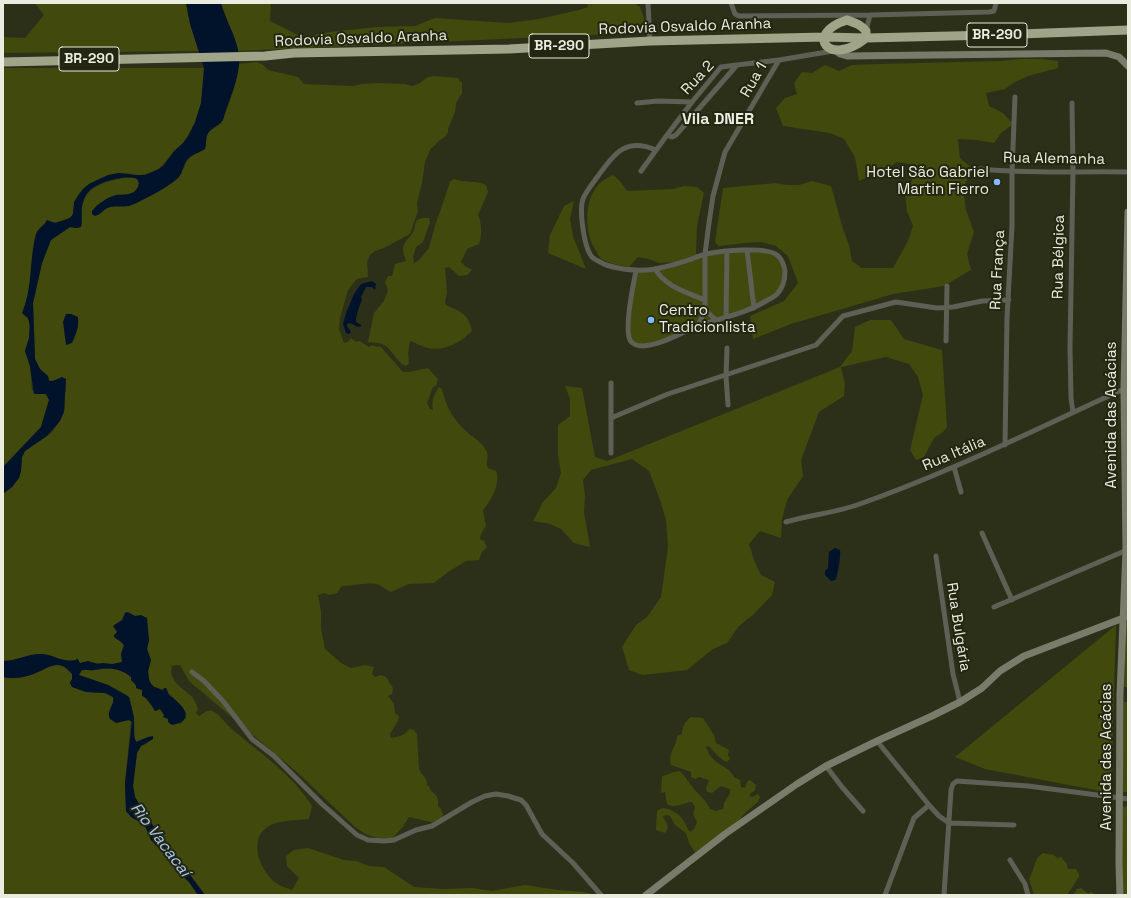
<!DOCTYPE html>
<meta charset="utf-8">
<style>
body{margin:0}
#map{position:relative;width:1131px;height:898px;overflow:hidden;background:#2c3019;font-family:"Space Grotesk",sans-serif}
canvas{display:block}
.frame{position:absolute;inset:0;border:4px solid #e9ecde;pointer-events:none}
</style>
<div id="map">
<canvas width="1131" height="898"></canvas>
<div class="frame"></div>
</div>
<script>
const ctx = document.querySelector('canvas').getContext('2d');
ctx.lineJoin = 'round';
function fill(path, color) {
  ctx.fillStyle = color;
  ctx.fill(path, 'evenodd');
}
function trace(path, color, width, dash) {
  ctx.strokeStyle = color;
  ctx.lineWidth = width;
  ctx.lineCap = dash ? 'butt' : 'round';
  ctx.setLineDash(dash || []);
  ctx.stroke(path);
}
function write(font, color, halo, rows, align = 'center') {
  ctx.font = font + ' "Space Grotesk",sans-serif';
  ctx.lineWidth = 4;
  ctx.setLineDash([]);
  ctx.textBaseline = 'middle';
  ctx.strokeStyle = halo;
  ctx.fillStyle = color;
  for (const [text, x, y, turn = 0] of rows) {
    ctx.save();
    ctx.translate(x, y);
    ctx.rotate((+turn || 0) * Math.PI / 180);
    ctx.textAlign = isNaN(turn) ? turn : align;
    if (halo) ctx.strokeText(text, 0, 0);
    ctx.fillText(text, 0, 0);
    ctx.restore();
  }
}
const green = new Path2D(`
 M35,3H186L190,24L199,51L3,53V37L25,38L44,15Z
 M221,3H271L270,21L302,37L330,32L377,27L415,26L435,18L509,23L539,19L579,10L588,7L587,3H634L640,7L645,21L632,33L238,51Z
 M1020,59H1042L1058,61V68L1028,76L1015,82L1005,89L986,93L989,106L1003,113L1013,124L1001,133L994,143L976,140L958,139L960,158L973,169L963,187L966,210L974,232L967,254L971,270L944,286L893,294L791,324L753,339L750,316L784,301L798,283L788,256L776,246L761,242L745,243L719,246L715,242L723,188L775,183L787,185H799L812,181L831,186L843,229L849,245L852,261L862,268H893L908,241L913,226L907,211L905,193L912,181L910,164L897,162L885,170L859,181L855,157L844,139L830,133L783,126L776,108L785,98L797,94L794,83L802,72L812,73L825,65L839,71L852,65L878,64L1001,61Z
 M257,62L263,65L268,70L298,77L304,84L353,86L361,84L377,83L405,84L412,86L418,84L428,77L434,76L458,78L462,83V93L456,103L455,112L448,129V132L445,137L440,140L433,147L431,148L425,162L422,183L417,203L418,211L410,234L384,248L375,251L370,255L367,262L368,277L357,279L348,290L340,318L339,329L344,343L348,342L351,338L356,342L360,341L369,347L372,345L377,347L380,346L403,372H409L428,368L438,379L436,386L433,387L427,403L430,409L433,410C431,401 434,395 439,387L442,389C446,407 454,421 468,433C475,438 482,443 486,450C490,456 485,462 488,468L496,471C501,483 491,501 483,510L486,526L481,534L480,539L484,541L487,547L482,552L479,560L466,561L448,572L434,583L409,584L391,592C386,590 382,586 377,584C366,582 353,586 342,586L337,593L329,595L325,593L318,595L321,611V629L325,649L341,663L351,668L365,665L374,667L372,674L375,677L381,675L386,677L393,688L392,694L388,696L394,704L395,713L399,716L398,721L390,734L391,738C399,737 404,735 410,729L414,730L417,734L419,769C421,775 428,778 427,785L429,786L431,791C437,795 439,799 438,806L441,809L443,815L441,819L435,823L409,817L404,825L393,838L382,839L367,835L355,827L298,773L189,681L180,665H176L172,666C168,680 181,687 190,695C194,698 196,704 198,709L196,713L199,716C203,714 208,709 212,711C220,714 226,725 233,730C260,753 293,775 312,806L309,819C295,821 276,819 265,829C248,843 262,875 278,884C282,887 288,888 292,890L299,878L287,866L286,856L294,850L308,848L344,860L356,861L369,866L384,867L414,887L443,889L472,888L492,891L525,885L558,890L584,892L596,895H205L146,816L135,797L133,786L137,753L141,746L148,743L143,739L137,742L135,740L134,718L130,699L127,695L108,685L79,675L82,670C86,669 90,671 94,670C105,668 121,667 130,676C134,680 134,685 138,689L142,690L145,697L155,711L160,709L168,719L181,724L186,717L182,707L173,697L163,690L155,687L151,684L149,679L148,671L151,660L147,649L149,640L139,616H135L129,612L125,615L122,620L113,626L118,632L116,639L120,641L124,645L121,654L122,662C109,669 93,659 80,663L77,659L76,660L68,662L49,655L40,654L15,660L3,661V494L12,487L19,478L21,471L22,457L25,451L52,432L56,427L65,408L64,397L66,389L62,377L53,381L49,380L48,376L40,369L35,359L33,303L42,263L51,240L70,227L75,228L82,224C79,197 89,185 115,180C123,178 130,176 137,179L139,183C137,196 125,194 116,196C108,197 100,203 94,209L98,215L107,208L161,189L184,168L187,160L194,154L205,147L207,136L209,132L221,123L223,120L234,89L239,64ZM79,325C75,334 75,339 66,345V337Z
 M3,68H204C204,93 200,124 183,144C180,147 177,149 174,152C165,162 161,170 146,174C136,177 131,173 122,173C108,173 81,185 76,199C73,204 74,211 72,216L61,222L46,223L37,233L31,270V281L23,314L29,320V338L25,351L30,367L32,390L36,394H46L49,400L41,427L3,467Z
 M613,175L620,181L627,191L673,189L684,186L697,187L704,193L697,226L696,255L675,262L659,263L649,259L638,257L629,267C620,265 610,264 602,259C599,257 597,253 595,249C584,232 584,198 600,183C603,180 609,177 613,175Z
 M454,179C464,183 477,180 486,185L488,192L478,215C482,223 482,236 479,244L467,249L461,262L465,266L472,270L467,275L459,276L449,267L445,268L447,293L445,302L446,305C461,312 468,313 472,331C459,344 440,354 422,346C418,345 415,342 410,341L408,353L409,363L406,366C397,363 391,347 382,344C378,342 372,343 368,342L374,313L384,301L388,290L385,282L388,276H392L395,264L406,261C401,247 402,246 411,235C415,231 414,225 417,220L422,218H429L430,222L423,242L416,247L413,257L414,263L412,265L420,259L429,248L435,226L450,182Z
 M574,201L570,219L573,236L586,269L548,253L550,235L564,206Z
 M759,250L776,254L782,261L784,283L777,295L754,308L643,346L630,340L629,310L636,271L655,269L705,254Z
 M870,320H891L904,339L942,350L947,427L943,432L934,438L924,457L916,460L910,450L923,395L918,377L909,364L886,357L841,367L845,383L844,396L819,412L801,460L803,476L787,500L782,519L781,538L760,531L749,544L754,560L761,575L775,582L772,595L754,614L739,626L727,643L713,649L687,670L642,675L629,670L622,647L636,625L647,617L661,597L668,547L666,520L660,500L649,471L632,459L591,470L583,480L585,496L584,512L590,547L574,543L561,529L550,524L533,521L543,502L556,488L561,473L558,456V425L570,416V399L565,386L582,388L595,457L607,461L840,367L852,351L855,327Z
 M1128,622V687H1124L1126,623Z
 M1116,625L1111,793L985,769L955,757Z
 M59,665L64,667L72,674V679L70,682L72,687L86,692L105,693L113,697L114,702L110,709L116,723L128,720L131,721L125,783L126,811L134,819L140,822L146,828L151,840L167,857L175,869L189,882L198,895H3V677C28,683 38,666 59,665Z
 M1124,702H1128V792H1122Z
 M691,717L703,718L714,735L716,743L729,750L728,755L730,759L727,762C721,760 714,752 710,747L706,746C711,766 728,764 734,777L740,780L741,787L745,788L747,782L750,780L756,785L755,790L749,795L752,797L758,794L760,797L758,802L745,813L736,824L728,830L721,833L710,842L695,852L689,843L686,833L675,825L670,816L667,815L663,816C666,823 671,827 665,833L656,830L657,811L662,808C672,809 678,813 684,821C686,825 687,828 690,832L694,829L697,822L693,814L695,807L692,802C683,803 674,809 667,804L665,792L661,793L662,776C669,775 673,771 680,771C686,777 689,783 694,789C701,797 705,799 710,809L716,811L723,809L724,803L730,793V789L721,786L712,793L707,792L706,788L709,780L699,777L695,779L691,777V772L671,765C668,751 676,749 677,736L682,734C682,726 685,722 691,717Z
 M1128,806V895H1122V807Z
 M1043,853L1054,855L1057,858L1061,857L1067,864L1068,869H1076L1079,874V877L1067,895H1034L1029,879C1035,870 1033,859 1043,853Z
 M1081,888L1087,893L1092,892L1094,895H1073L1077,889Z`);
const water = new Path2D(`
 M186,3H221C225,19 235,34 238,50C243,74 229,97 223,120C219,126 212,127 208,133C205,137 207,144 205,149C199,153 192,154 187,160C183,165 183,172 179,177C172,185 139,203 129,206C123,207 116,206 110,207C104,208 101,215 95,216L92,214V211C97,204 108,197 116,195C126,194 137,196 139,183L137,179C125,174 98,182 89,191C86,194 84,198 83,202C80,210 83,219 81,227L77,228L70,227L51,240L42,263L33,303L35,359L40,369L48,376L49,381H53L62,377L66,379L64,412L60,421L47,436L25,451L22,457L21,471L19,478L12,487L3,494V467L41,427L49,400L46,394H34L30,366L25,351L29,338L30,326L28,318L22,313C33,288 29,260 36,234C38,228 44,226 47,220L55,223L70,218L73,214L74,202L83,189L89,184L108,175L119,173L135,175H145L159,169L163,166L174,151L183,143L188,136L195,122L201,103L204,68L190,24Z
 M372,281L376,284L375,290L372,287H366L361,297L362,300C360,304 355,318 356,322L361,325V326L358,327L352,324L348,323L347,326L351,332L349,334L346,333L343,324L346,313L354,294L361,284Z
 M66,314H71L78,317C79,327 76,334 72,343L66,345L63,322Z
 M835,548L840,550C841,553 838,577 835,580L831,581L825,575V571L828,568L829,552Z
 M127,612L135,616L141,615L147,618L149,640L147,649L151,660L148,671L149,679L151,684L154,687L163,690L164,688H166C168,691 168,694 170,696C183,705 197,720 172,725L168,722V719L163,717L164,715L160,709L155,711C152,706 148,698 142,696V690L136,688V685L131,680V677C121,668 107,667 94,670C90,671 86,669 82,670L79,675L108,685L129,697L134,718V736L136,742L148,737L153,736V739L141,746L137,753L133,786L135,797L146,816L205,895H198L189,882L175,869L167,857L151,840L146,828L140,822L131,817L126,811L125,783L132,722L129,720L116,723L110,719C106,710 115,706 113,697L105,693L86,692L72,687L70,683L72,679V674C58,656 47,670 31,675C22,678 12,679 3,677V661C16,661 27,654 40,654C54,654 61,663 76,660L77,658L80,663L88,661L97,664L103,663L112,664L122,662L121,654L124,645L120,641L114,637V635L117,632L113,626L122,620L125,613Z`);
const street = new Path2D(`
 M648,3L650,41
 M731,3L735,14L739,16L870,15L989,12L994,11L996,3
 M866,31L870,15
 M637,103L658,101L692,102
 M1072,103L1073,171L1070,348L1071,398L1073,412
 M667,135L692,102L721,67L737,65
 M980,169C1029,174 1079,171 1128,172
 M641,171L667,135L672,137L676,135L737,65L779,60L833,51
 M747,250L754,308
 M655,269C666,287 686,292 705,300
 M636,271C633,286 624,327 630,340C632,344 638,346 643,346C661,345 680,333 696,327C720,318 745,314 766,301C770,299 774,297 777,294C783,288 785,280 785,271C784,265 782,259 777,255C765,246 721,251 706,254C698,256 690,260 682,262C674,265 664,267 655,269C638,272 623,270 606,265C602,263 595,260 592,257C584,248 579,210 583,199C586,191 593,183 598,176C615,153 626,137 656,150
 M705,310L717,321
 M726,318L727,251
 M698,326L705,310V254L709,223L713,196L725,152L779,60
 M946,341L947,286
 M727,348L726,376L728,405
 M611,383V453
 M611,418L668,394L816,345L843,316L896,302L937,308L953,307L982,301L1009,300
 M1005,445L1007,318L1012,226V172L1015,97
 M954,467L961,492
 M786,522C809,515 834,513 857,505C949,473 1036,429 1124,389L1128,385
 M982,533L1012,600
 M936,556L953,674L960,702
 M994,607L1127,550
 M192,672L204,681L223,701L252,739L274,756L322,804L357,835L368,840L384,841L394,840L416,830L432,826L472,802L485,796L496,794L508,796L521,800L526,805L542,834L573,863L601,895
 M877,741L929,805L939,816L949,823L1014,825
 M826,766L842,787L863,811
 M1010,860L1025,884L1028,895
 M885,895L914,818L929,805
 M944,895L951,790L953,784L957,781L1028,786L1128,799`);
const secondary = new Path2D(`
 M835,50L840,54L847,56L1106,53L1119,57L1128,66
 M646,895L725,834L797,784L826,766L877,741L932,716L960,702L982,688L1000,671L1024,656L1126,617
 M1120,895L1119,864L1120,694L1126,551L1124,389L1128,212`);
const highway = new Path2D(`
 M847,20C855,23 860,24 866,31V38C829,68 803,34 847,20Z
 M3,62L265,56L294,53L509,49L650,41L825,37L866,38L993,35L1128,30`);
const markers = [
 [997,182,4,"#86bbfb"],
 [651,320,4,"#86bbfb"]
];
const shields = [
 [997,35,60],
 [559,46,60],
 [89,59,60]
];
const shieldNames = [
 ["BR-290",997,35],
 ["BR-290",559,46],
 ["BR-290",89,59]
];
const streetNames = [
 ["Rodovia Osvaldo Aranha",685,27,-2],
 ["Rodovia Osvaldo Aranha",361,39,-2],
 ["Rua 2",698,78,-47],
 ["Rua 1",754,80,-60],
 ["Rua Alemanha",1054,159,1],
 ["Rua Bélgica",1059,257,-89],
 ["Rua França",998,270,-87],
 ["Avenida das Acácias",1112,415,-90],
 ["Rua Itália",954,454,-23],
 ["Rua Bulgária",958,627,81],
 ["Avenida das Acácias",1107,757,-90]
];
const poiNames = [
 ["Hotel São Gabriel",989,173],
 ["Martin Fierro",989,190],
 ["Centro",659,311,"left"],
 ["Tradicionlista",659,328,"left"]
];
const neighbourhoodNames = [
 ["Vila DNER",718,120]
];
const waterNames = [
 ["Rio Vacacaí",160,840,53]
];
fill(green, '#41490d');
fill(water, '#01132a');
trace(street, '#5e6055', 5);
trace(secondary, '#797c6b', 7);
trace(highway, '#a0a58a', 9);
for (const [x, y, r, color] of markers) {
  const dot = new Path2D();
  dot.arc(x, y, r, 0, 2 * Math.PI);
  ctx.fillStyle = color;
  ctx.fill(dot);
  trace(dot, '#232610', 1.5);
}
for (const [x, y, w] of shields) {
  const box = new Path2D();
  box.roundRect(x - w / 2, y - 12, w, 24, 3);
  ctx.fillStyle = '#232610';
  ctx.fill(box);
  trace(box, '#e9ecde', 1);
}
write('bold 14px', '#e9ecde', null, shieldNames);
write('15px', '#e9ecde', '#232610', streetNames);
write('15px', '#e9ecde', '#232610', poiNames, 'right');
write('bold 16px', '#e9ecde', '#232610', neighbourhoodNames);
write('italic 16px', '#a5c8f4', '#232610', waterNames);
</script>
